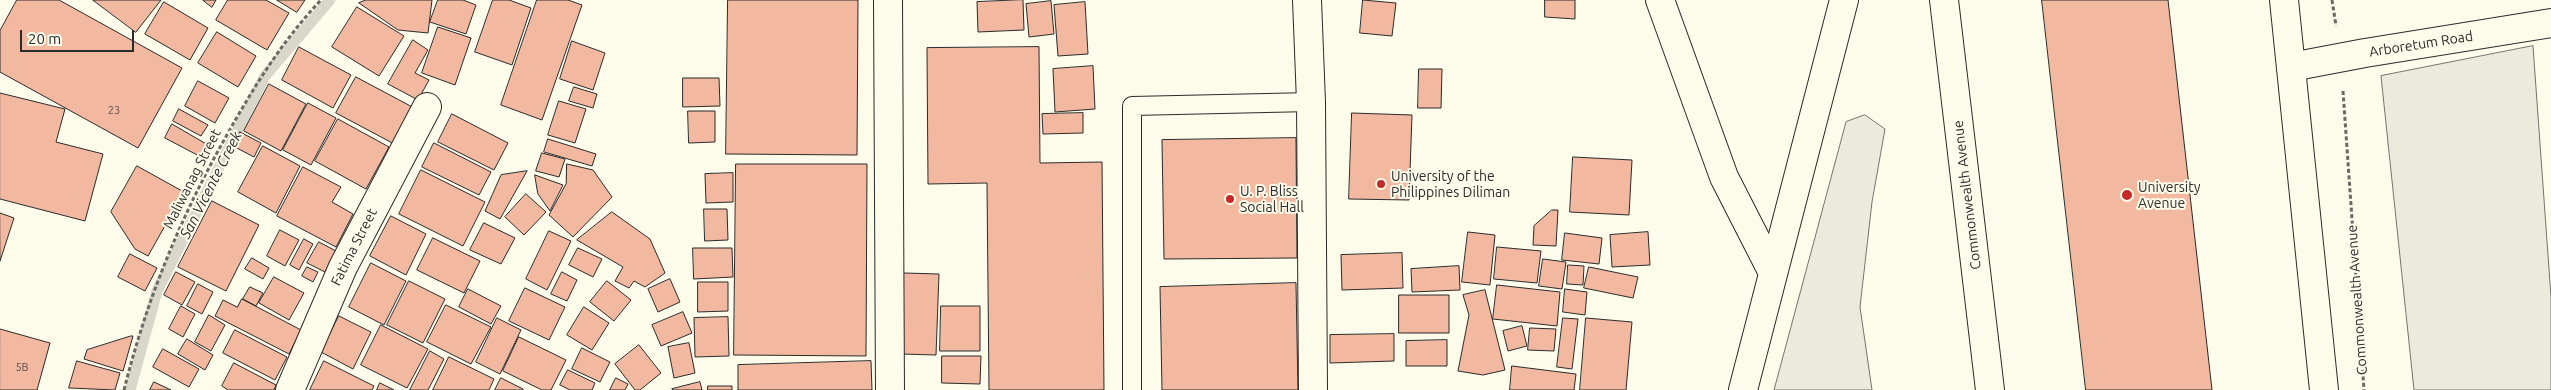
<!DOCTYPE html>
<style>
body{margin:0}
#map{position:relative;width:2551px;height:390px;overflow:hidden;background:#fdfbea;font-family:Ubuntu,sans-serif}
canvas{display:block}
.scale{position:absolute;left:20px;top:30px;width:114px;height:22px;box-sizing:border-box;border:2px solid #2b2b2b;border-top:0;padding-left:6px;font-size:15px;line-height:18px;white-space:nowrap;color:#2b2b2b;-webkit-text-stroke:4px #fdfbea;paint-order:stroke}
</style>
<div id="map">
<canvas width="2551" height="390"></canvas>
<div class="scale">20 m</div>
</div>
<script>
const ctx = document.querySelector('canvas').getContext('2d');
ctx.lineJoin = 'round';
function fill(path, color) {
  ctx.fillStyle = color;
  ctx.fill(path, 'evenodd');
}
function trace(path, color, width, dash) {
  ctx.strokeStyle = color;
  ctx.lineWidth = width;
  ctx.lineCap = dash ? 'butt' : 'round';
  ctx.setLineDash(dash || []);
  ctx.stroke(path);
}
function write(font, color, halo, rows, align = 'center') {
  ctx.font = font + ' Ubuntu,sans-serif';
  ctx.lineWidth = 4;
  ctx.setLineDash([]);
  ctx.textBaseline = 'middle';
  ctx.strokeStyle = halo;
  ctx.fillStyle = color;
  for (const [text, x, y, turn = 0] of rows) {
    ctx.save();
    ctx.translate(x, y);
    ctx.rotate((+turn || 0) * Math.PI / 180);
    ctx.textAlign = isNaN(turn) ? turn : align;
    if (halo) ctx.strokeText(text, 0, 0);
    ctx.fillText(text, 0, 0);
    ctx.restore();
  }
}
const green = new Path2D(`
 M2533,46L2551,297V390H2414L2381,76Z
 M1865,115L1885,129L1872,202L1860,307L1872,390H1774L1846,122Z`);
const stream = new Path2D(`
 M130,390L157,291L265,76L330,0`);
const building = new Path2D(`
 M17,0H59L182,68L138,148L0,72V31Z
 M93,0H161L136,32Z
 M203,0H216L212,7Z
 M228,0H266L289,13L267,50L216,20Z
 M277,0H305L297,12Z
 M366,0H432L428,33L398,30L359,3Z
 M438,0H463L476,5L466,34L430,22Z
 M493,0H509L531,8L512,65L475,52Z
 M537,0H568L582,5L542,120L501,105Z
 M728,0H858L857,155L726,154Z
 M1023,0L1024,30L978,32L977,2Z
 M1363,0L1396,3L1392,36L1360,33Z
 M1545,0H1575V19L1545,17Z
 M2042,0H2168L2212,390H2086Z
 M1051,1L1054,34L1029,37L1026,4Z
 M164,2L208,28L190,60L145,34Z
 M1085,2L1088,54L1058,56L1054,5Z
 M357,7L404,36L379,76L332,47Z
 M438,27L471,38L455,85L422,73Z
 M217,32L256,56L238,87L198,63Z
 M413,40L428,50L415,73L429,80L418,100L388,84Z
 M572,41L605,53L593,90L560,79Z
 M299,47L351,75L333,108L282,80Z
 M1039,47L1040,163L1102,162L1104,390H989L987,183L928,184L927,48Z
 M1093,66L1095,109L1055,112L1053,69Z
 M1419,69H1442L1441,108H1418Z
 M356,77L418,110L398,146L336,113Z
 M683,78H719L720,106L683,107Z
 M198,81L229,98L215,123L185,106Z
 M269,84L306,104L281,151L244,131Z
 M574,87L597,94L593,108L569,101Z
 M0,93L65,109L56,142L103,154L85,221L0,199Z
 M559,101L586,109L575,143L548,135Z
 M308,103L336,118L311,165L283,150Z
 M179,109L208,125L201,136L173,121Z
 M688,111H715V142L689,143Z
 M1083,113V133L1043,134L1042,114Z
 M1352,113L1412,115L1409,200L1349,199Z
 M452,114L508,143L494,170L438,142Z
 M338,119L389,147L366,189L315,161Z
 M172,124L208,145L201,157L165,138Z
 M240,132L261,143L254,157L233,146Z
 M1296,138L1297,258L1164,259L1162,140Z
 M548,139L596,154L592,166L544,152Z
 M434,143L491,172L479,195L422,167Z
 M263,146L300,166L276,213L238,192Z
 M542,153L565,159L559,177L536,171Z
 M1573,157L1632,160L1629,215L1570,212Z
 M567,164L593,170L612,197L573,237L549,215L566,184Z
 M736,164H867L866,356L734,355Z
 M137,166L184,192L148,256L135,249L111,212Z
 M303,167L341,187L332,202L353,214L336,247L277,216Z
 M421,170L485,202L463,246L399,214Z
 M527,171L500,219L485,211L501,175Z
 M733,173V202L706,203L705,174Z
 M535,175L563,185L550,211L538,194Z
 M526,194L546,212L524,235L505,217Z
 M212,201L259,225L226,291L178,267Z
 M704,209H727L728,240L705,241Z
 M1552,210H1558L1556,246L1533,245L1534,226Z
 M612,212L650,239L665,273L645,287L634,281L629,288L615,281L623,267L577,240Z
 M0,213L14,218L0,261Z
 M391,216L426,234L406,275L370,256Z
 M484,223L515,238L501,264L470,250Z
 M280,230L299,240L285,266L267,256Z
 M549,231L571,241L547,290L526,279Z
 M1468,232L1495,235L1490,285L1462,282Z
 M1648,232L1650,265L1612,267L1610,235Z
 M1565,233L1602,238L1599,264L1562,260Z
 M433,238L480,261L464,293L417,270Z
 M304,239L313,244L299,270L290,265Z
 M319,242L336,251L325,272L307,263Z
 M1497,247L1541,251L1537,283L1494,279Z
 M578,248L602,259L593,277L569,265Z
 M693,248H732L733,277L694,279Z
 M1402,253L1403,288L1342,290L1341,255Z
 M130,254L157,268L145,291L118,277Z
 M252,258L269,268L263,279L245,269Z
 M1543,259L1566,262L1562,289L1539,286Z
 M371,263L406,281L384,325L349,307Z
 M1568,265L1584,266L1583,285L1567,284Z
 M1459,266L1460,290L1412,292L1411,269Z
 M307,267L318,272L313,282L302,276Z
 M1589,267L1638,277L1633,298L1584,288Z
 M176,272L195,282L182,305L164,295Z
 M562,272L577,280L567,301L551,294Z
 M904,273L939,274L936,355L901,354Z
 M274,277L304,293L289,320L259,303Z
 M670,279L680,302L658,312L648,289Z
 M409,281L445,299L423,343L387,325Z
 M607,281L631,300L614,321L590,302Z
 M698,282H728V311L698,312Z
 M1296,283L1298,390H1162L1160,287Z
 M198,284L213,292L202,314L187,306Z
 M1497,285L1560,292L1557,326L1493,319Z
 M250,287L263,293L256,306L243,299Z
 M525,288L565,307L549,340L509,321Z
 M468,289L501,306L491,324L459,307Z
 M1565,289L1587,292L1585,315L1563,312Z
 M1485,290L1505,370L1483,375L1458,371L1469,315L1463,295Z
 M1399,295H1449V333H1399Z
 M242,299L301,330L289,354L215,316L223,300L237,307Z
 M446,305L491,327L471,364L427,342Z
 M181,306L195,314L183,337L169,329Z
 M941,306H980V351H940Z
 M584,307L609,323L592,350L567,335Z
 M683,312L692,333L661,346L652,325Z
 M209,315L225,325L211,351L195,342Z
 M339,316L371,332L353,369L321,352Z
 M728,317L729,356L695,357L694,318Z
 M497,318L521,330L500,374L476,362Z
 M1563,318L1578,319L1572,369L1557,367Z
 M1586,318L1632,322L1626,390H1580Z
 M381,325L428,349L407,388L361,365Z
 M1522,326L1527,346L1508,351L1503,331Z
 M1530,328L1556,329L1554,351L1528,350Z
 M0,329L50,343L37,390H0Z
 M235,330L287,357L275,380L223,353Z
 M1394,334V361L1330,363V335Z
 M131,336H133L123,371L84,359L87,350Z
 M519,337L566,360L551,390H542L503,371Z
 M187,339L213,355L205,370L178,354Z
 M1447,340V366H1406V341Z
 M689,343L695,373L674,378L668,347Z
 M639,345L661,373L640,390H635L615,364Z
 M582,348L610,362L600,382L572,369Z
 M163,349L199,369L189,387L153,367Z
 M430,351L444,359L428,390H410Z
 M942,356H981L980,384L942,383Z
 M449,357L494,379L489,390H433Z
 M77,361L120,373L115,390L69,388Z
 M324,361L374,386L372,390H310Z
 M871,361L872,390H738V365Z
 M234,363L276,385L274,390H228L222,386Z
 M1512,366L1576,374L1574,390H1510Z
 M568,370L595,383L592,390H570L560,385Z
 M501,378L523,389V390H495Z
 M616,378L628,384L625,390H610Z
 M154,382L171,390H150Z
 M700,382L702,390H673L672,389Z
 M380,383L394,390H377Z
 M708,386H732V390H708Z`);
const path = new Path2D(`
 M2332,0L2336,26
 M2343,91L2364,390
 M124,390C147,298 181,216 228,133C255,85 283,40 321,0`);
const lane = new Path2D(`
 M1132,390V106L1311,102`);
const street = new Path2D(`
 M888,0L890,390
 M1307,0L1311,102L1313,390
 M1660,0L1724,177L1772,271
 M2291,67L2365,53L2551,23
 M290,390L343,267L427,107`);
const secondary = new Path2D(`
 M1743,390L1844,0`);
const primary = new Path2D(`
 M1944,0L1990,390
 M2284,0L2324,390`);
const markers = [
 [1381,184,5,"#c62828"],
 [2127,195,6,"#c62828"],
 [1230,199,5,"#c62828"]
];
const numberNames = [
 ["23",114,110],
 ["5B",22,367]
];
const streetNames = [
 ["Arboretum Road",2421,44,-9],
 ["Maliwanag Street",192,179,-63],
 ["Commonwealth Avenue",1967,195,-97],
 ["Fatima Street",354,247,-63],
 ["Commonwealth Avenue",2357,300,-94]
];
const poiNames = [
 ["University of the",1391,176],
 ["Philippines Diliman",1391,192],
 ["University",2138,187],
 ["Avenue",2138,203],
 ["U. P. Bliss",1240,191],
 ["Social Hall",1240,207]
];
const waterNames = [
 ["San Vicente Creek",211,185,-63]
];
fill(green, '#ecebdb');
trace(green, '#74746e', 1);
trace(stream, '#d8d7c9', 11);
fill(building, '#f2b8a0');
trace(building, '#2b2b2b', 1);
trace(lane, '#2b2b2b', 20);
trace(street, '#2b2b2b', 30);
trace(secondary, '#2b2b2b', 30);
trace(primary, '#2b2b2b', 30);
trace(path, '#6a6964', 3, [4, 2.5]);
trace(lane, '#fdfbea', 18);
trace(street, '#fdfbea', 28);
trace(secondary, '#fdfbea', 28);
trace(primary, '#fdfbea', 28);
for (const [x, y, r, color] of markers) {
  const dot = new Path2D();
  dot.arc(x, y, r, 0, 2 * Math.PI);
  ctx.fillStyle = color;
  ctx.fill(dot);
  trace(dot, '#fdfbea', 2);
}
write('11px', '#5d4e48', null, numberNames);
write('14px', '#2b2b2b', '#fdfbea', streetNames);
write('14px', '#2b2b2b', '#fdfbea', poiNames, 'left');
write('italic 15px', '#2b2b2b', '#fdfbea', waterNames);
</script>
